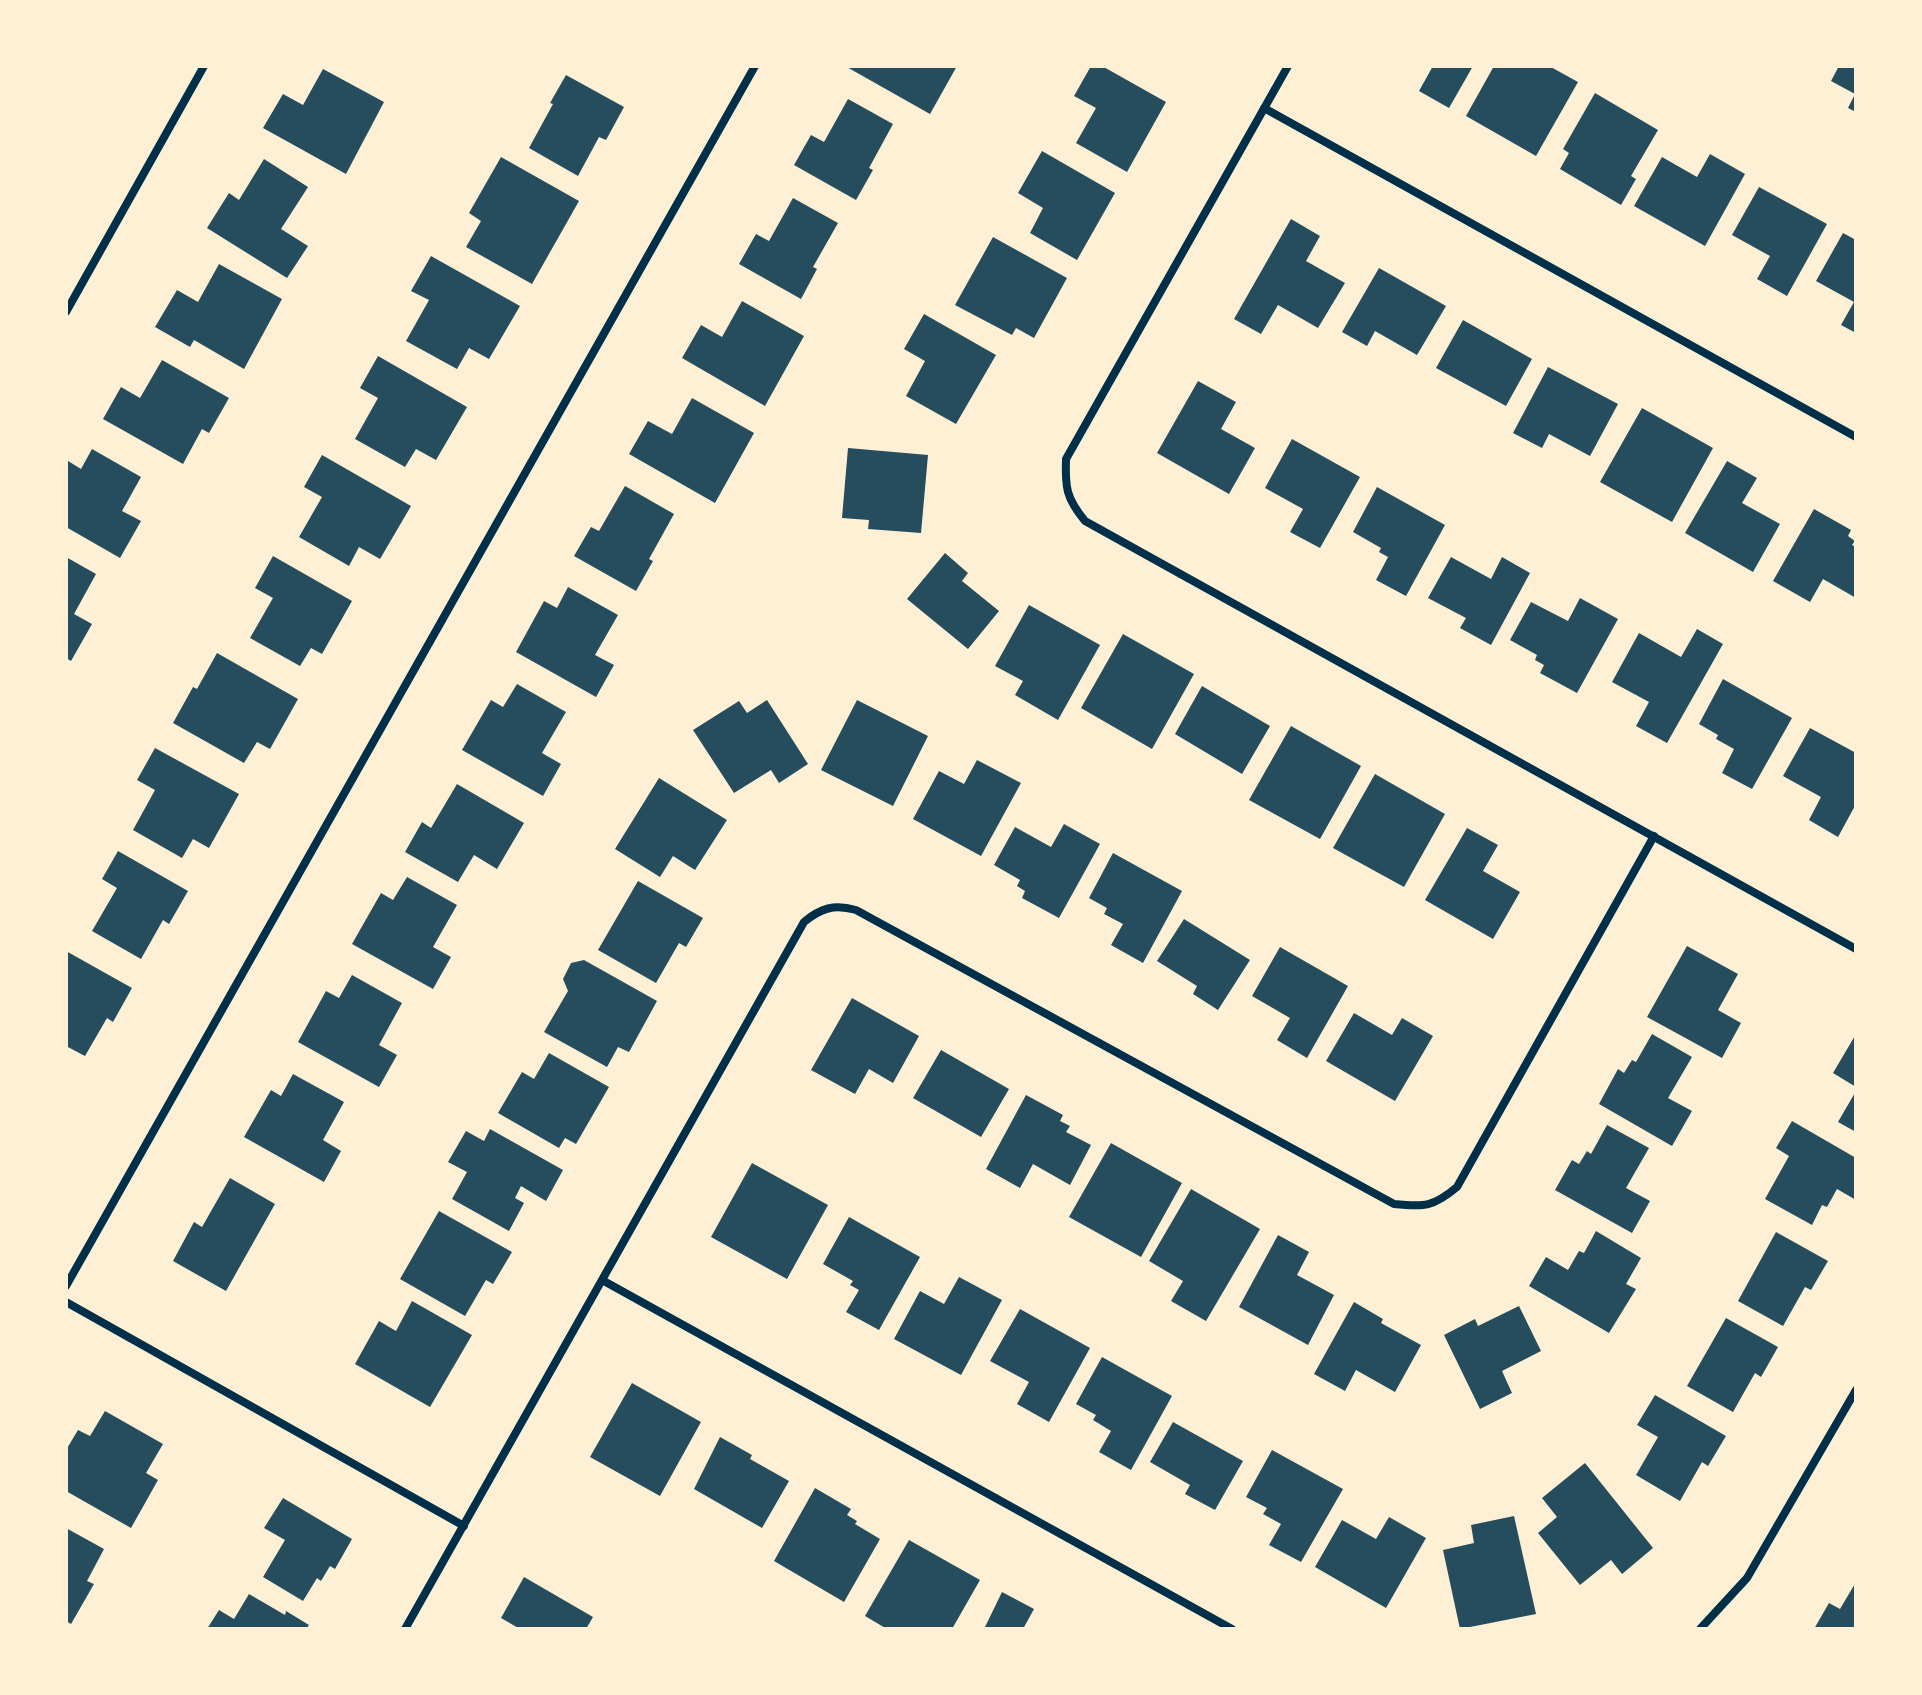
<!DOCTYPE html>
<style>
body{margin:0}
#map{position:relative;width:1922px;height:1695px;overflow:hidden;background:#fdf0d5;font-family:Merriweather,serif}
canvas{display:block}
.frame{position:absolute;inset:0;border:68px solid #fdf0d5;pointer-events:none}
</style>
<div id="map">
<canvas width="1922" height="1695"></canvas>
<div class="frame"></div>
</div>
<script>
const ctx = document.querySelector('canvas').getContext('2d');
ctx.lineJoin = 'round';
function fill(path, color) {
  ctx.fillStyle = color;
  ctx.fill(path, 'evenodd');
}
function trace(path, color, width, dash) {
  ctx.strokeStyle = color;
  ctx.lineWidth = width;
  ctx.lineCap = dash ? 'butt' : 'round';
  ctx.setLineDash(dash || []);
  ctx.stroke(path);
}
const building = new Path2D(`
 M845,66H957L930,114Z
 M1091,66H1102L1166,102L1127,172L1076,143L1096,108L1074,96Z
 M1433,66H1473L1449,108L1419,91Z
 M1494,66H1549L1578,82L1536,156L1466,116Z
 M1839,66H1856V112L1848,108L1855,94L1831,81Z
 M323,69L384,102L346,174L263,128L283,94L303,105Z
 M566,75L624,107L606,140L599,137L578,176L529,148L553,104L550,103Z
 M1595,93L1658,130L1631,176L1636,179L1621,205L1560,169L1569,153L1563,149Z
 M848,99L893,124L869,168L873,170L856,200L794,165L811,135L824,142Z
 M1042,151L1115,193L1077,260L1030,233L1043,208L1018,193Z
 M1710,154L1745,174L1705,246L1634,206L1662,157L1697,177Z
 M501,157L579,201L532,284L466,247L481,221L469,213Z
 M264,159L308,187L281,229L308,246L287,278L207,228L229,193L239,200Z
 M1759,187L1827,224L1787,296L1757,279L1770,256L1732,235Z
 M793,198L838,223L813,267L817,269L801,299L739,264L756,234L769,241Z
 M1291,219L1320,236L1306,261L1345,283L1318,328L1278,305L1261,334L1234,319Z
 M1843,233L1856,240V333L1841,325L1854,302L1816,281Z
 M993,237L1067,278L1034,338L1016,328L1012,335L955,305Z
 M431,256L520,306L489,359L469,348L457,369L406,341L429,300L411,291Z
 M219,264L282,299L244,369L194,340L190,347L155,327L177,290L198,302Z
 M1379,268L1446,306L1417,355L1375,331L1367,346L1342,332Z
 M742,301L804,336L765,406L682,358L701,325L722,337Z
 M924,314L996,355L956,424L906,396L925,361L904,349Z
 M1463,320L1532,359L1506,406L1436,368Z
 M378,356L467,407L436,460L416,449L405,467L355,439L378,398L360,388Z
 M162,360L229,398L209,433L202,429L183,464L103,419L121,387L140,398Z
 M1548,367L1618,404L1590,456L1549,434L1542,448L1513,433Z
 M1198,381L1236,402L1221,429L1255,448L1229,494L1157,453Z
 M692,398L754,433L715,503L629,454L648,421L672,434Z
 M1642,408L1713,448L1672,522L1600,482Z
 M1292,439L1360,477L1320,548L1290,532L1303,509L1265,488Z
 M848,448L928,455L921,533L868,529L869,520L842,518Z
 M92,449L141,477L122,511L141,521L120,558L66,527V465L68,461L81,469Z
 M322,455L411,506L380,559L359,547L349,566L299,537L322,497L304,487Z
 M1727,461L1757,478L1742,503L1780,524L1753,572L1685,533Z
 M625,486L674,514L649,559L653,561L636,591L574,556L591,527L599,531Z
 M1377,487L1445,525L1406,596L1376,580L1388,557L1379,552L1381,548L1353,532Z
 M1814,509L1851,530L1848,536L1855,541L1852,545L1856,547V598L1823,579L1810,602L1773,581Z
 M945,553L968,573L962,581L999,611L968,649L907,599Z
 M273,556L352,601L322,654L311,648L300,666L250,638L273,598L255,588Z
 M66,557L96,574L74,614L92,624L71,661L66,658Z
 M1451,557L1491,579L1502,557L1530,573L1491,645L1460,628L1466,618L1428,598Z
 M568,587L618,615L595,655L614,665L596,697L516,652L544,601L557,608Z
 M1580,598L1618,619L1577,693L1540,673L1544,665L1535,660L1537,655L1510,640L1531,602L1568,621Z
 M1029,605L1100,645L1058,720L1015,695L1023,681L995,666Z
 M1697,629L1723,644L1667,743L1636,726L1649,702L1612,682L1639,633L1681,657Z
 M1123,634L1194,674L1152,749L1081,708Z
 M217,653L298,699L270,749L257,742L244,763L173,723L193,687L197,689Z
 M1723,679L1792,718L1752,789L1722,773L1734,749L1716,739L1718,735L1699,724Z
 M517,684L566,712L542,753L561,764L543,796L462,750L491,700L503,707Z
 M1202,686L1270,726L1242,774L1175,734Z
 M767,700L808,764L779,783L771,770L734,793L693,730L739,701L747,713Z
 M857,700L928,736L893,806L821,770Z
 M1291,726L1361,766L1320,839L1249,800Z
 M1810,728L1856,753V804L1838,837L1809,820L1821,797L1783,776Z
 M155,748L239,794L209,848L193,839L182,858L133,830L155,790L137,780Z
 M977,760L1021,783L981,856L913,819L939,771L964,784Z
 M1375,774L1445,814L1404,887L1333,848Z
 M659,778L727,820L695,870L673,856L660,877L615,849Z
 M457,784L524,823L497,869L474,855L458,882L405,852L422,822L431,828Z
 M1064,824L1100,844L1059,918L1022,898L1025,891L1017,886L1020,880L994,865L1015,827L1051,847Z
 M1467,828L1498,845L1483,871L1520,892L1493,939L1425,900Z
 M118,851L188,891L169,924L163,920L141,959L92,931L117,888L102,879Z
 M1113,853L1182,891L1143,963L1111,945L1123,924L1104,914L1107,908L1089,898Z
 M407,877L457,905L433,947L451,957L433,989L352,944L381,893L393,900Z
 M638,881L703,918L686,947L679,943L656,983L598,950Z
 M1184,919L1250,960L1218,1010L1193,994L1197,986L1157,961Z
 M1687,946L1738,974L1718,1010L1741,1023L1722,1058L1647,1017Z
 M1280,947L1348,986L1307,1058L1277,1040L1290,1018L1252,996Z
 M66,951L132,988L113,1022L107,1018L85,1056L66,1046Z
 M584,960L657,1001L629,1052L618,1047L607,1067L544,1032L568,991L563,979L571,963Z
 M352,975L402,1003L379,1045L397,1055L379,1087L298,1042L326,991L339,998Z
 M852,998L919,1036L893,1083L869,1069L855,1094L811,1070Z
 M1354,1013L1392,1035L1402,1018L1433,1036L1395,1101L1326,1061Z
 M1652,1034L1692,1057L1668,1098L1692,1111L1672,1146L1599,1104L1618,1069L1624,1073L1632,1060L1636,1062Z
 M1856,1034V1087L1833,1073Z
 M941,1050L1009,1089L981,1137L913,1098Z
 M549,1053L609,1087L576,1144L565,1138L559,1148L498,1113L522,1072L534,1079Z
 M293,1074L344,1102L323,1140L341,1151L324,1182L244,1137L271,1090L281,1096Z
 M1856,1091V1132L1838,1122Z
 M1026,1095L1063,1115L1060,1121L1070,1126L1066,1132L1091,1145L1070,1185L1033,1164L1020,1188L986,1169Z
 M1792,1121L1856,1158V1200L1837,1189L1827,1207L1822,1205L1812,1225L1765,1199L1789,1156L1776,1148Z
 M1607,1125L1649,1148L1626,1188L1650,1201L1632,1233L1555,1190L1572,1160L1579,1164L1587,1151L1591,1154Z
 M490,1129L563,1170L546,1201L521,1186L515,1198L524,1203L509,1231L452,1199L467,1172L448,1162L466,1131L484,1141Z
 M1111,1143L1182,1183L1141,1257L1069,1217Z
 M752,1163L828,1205L787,1279L711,1237Z
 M230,1178L275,1204L226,1291L173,1261L194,1222L202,1227Z
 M1191,1189L1260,1229L1206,1321L1171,1301L1183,1281L1149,1261Z
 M439,1211L512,1252L493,1284L486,1280L465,1316L400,1279Z
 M849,1217L920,1257L879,1330L846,1312L859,1290L850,1285L853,1281L823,1264Z
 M1596,1231L1641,1258L1626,1284L1636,1289L1609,1333L1529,1286L1546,1257L1568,1270L1579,1251L1584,1253Z
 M1776,1232L1828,1261L1811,1290L1805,1287L1783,1326L1738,1301Z
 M1278,1235L1309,1252L1297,1275L1334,1295L1308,1345L1239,1307Z
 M959,1277L1002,1300L961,1375L894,1339L920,1291L944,1304Z
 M412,1301L472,1335L430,1407L355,1364L379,1321L396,1331Z
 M1354,1302L1383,1319L1381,1323L1421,1345L1395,1392L1356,1370L1345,1391L1314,1374Z
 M1519,1306L1541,1351L1502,1371L1512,1393L1480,1409L1444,1335L1475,1319L1478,1326Z
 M1020,1309L1090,1348L1049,1422L1017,1404L1029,1382L990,1361Z
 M1726,1318L1778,1347L1761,1377L1755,1373L1733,1412L1687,1386Z
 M1102,1357L1172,1396L1131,1470L1099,1452L1111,1431L1093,1420L1096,1415L1076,1404Z
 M632,1383L701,1422L660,1496L590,1457Z
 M1655,1395L1726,1436L1708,1466L1702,1462L1680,1501L1636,1475L1658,1437L1637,1425Z
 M105,1411L163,1444L146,1473L158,1480L131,1528L66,1491V1450L78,1430L90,1436Z
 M1173,1422L1243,1461L1215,1510L1185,1494L1190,1485L1150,1462Z
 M720,1437L752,1455L750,1459L789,1481L762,1528L694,1489Z
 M1272,1450L1343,1489L1301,1562L1269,1545L1281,1524L1263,1514L1267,1508L1246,1497Z
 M1585,1463L1653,1548L1622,1574L1611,1560L1580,1585L1538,1533L1557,1517L1542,1498Z
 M815,1488L851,1509L847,1515L857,1521L855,1524L880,1539L844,1602L774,1561Z
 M283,1498L352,1539L335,1569L330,1566L321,1581L317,1578L303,1601L263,1577L285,1540L264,1528Z
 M1514,1516L1536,1614L1460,1629L1443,1550L1474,1543L1471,1525Z
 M1389,1517L1426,1538L1386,1608L1315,1567L1342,1520L1376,1539Z
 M66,1528L104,1549L87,1581L94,1584L71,1624L66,1621Z
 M909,1540L980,1580L952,1629H887L865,1616Z
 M524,1577L593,1617L586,1629H520L501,1618Z
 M1856,1582V1629H1814L1829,1603L1840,1609Z
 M1002,1592L1034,1609L1023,1629H984Z
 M249,1594L285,1615L286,1611L309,1625L306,1629H207L219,1610L234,1619Z`);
const minor = new Path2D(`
 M1288,66L1066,459C1065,487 1066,498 1085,521L1856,949
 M1264,108L1856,437
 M66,312L204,66
 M602,1280L1232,1629
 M66,1286L755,66
 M66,1302L464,1526
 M405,1629L804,922C821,908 834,904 856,910L1394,1204C1425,1207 1433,1207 1457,1187L1654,836
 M1700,1629L1747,1578L1856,1390`);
fill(building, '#264d5e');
trace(minor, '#003049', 8);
</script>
